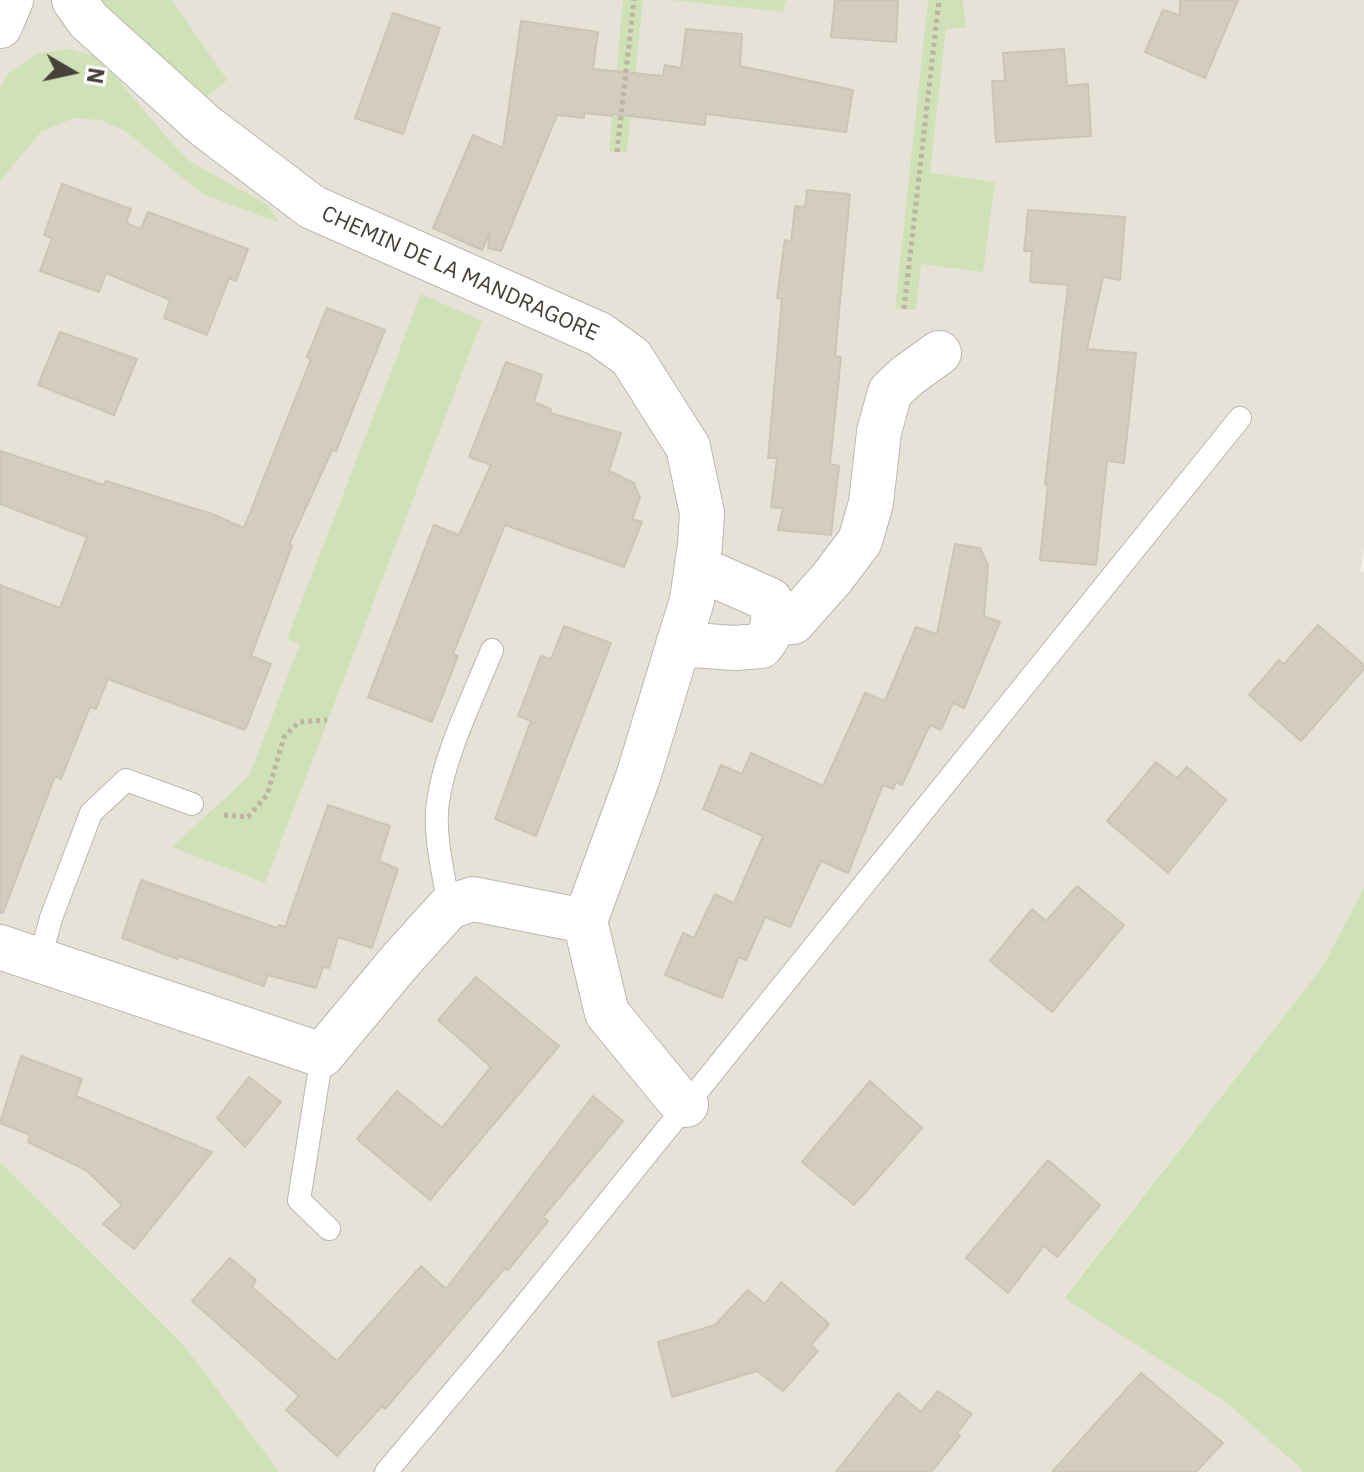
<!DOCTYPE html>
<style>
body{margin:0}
#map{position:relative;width:1364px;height:1472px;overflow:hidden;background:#f3f0ea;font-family:"IBM Plex Sans",sans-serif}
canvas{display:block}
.north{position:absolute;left:32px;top:32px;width:80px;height:80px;-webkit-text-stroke:6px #fff;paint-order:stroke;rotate:99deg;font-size:22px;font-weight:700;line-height:32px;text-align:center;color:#464139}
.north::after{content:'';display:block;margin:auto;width:28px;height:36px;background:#464139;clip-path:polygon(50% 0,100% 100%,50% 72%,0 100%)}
</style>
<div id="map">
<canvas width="1364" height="1472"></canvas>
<div class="north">N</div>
</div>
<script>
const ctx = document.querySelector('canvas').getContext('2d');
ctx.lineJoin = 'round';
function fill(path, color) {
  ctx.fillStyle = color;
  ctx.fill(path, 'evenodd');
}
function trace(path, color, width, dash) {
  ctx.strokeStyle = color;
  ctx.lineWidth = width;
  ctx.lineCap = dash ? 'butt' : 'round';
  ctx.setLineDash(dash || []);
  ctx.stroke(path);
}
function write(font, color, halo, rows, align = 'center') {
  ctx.font = font + ' "IBM Plex Sans",sans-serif';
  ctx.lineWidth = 8;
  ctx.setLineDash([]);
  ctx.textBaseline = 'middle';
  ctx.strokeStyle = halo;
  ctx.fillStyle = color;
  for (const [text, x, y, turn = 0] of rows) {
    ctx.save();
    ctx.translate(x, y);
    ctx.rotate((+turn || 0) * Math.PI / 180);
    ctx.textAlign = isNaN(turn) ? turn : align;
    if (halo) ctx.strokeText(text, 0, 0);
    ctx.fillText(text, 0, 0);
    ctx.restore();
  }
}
const residential = new Path2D(`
 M0,0H1364V549L1360,571L1364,573V887L1323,966L1064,1297L1227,1403L1302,1470L1301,1472H280L182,1343L0,1162Z`);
const green = new Path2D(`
 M84,0H172L227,80L205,98Z
 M623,0H643L627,153L609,151Z
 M670,0H786L783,12Z
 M928,0H963L966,28L946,29L930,173L995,182L983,272L921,264L916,310L895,308Z
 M68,49L100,58L169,140L189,161L268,205L279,223L203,194L125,131L100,120L73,118L41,132L0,181V89L8,74L36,54Z
 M421,294L482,321L265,883L172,847L249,776L300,644L287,639Z
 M1364,887V1472H1301L1302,1470L1227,1403L1064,1298L1323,966Z
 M0,1162L182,1343L280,1472H0Z`);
const building = new Path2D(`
 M835,0H898L896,42L831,37Z
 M1180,0H1238L1205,78L1145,52L1163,10L1180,15Z
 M393,13L440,28L403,134L355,118Z
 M521,21L598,32L593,69L663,76L665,65L681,68L686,29L742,34L740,66L853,90L846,132L706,114L705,125L613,114V116L584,113V118L557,115L501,251L488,248L490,232L482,250L433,228L473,135L503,148Z
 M1064,49L1067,86L1088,84L1091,136L996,142L992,81H1005L1003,53Z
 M62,184L131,209L126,223L141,229L148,212L248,249L236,281L229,278L207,335L164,318L170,300L106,273L99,292L40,271L52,238L44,235Z
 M807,190L850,194L835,356L841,357L830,464L839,466L831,535L778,530L783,508L771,507L777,458H768L782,299L777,298L785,240L791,242L795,206L805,207Z
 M1028,210L1125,217L1120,280L1103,277L1087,349L1136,353L1124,463L1107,461L1096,565L1040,560L1048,485L1045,484L1068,285L1030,282L1032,251H1024Z
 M327,308L385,330L336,451L332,450L289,545L292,546L251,656L271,664L245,730L108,679L96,709L90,707L61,779L55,776L3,913H0V585L60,608L87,537L0,504V451L104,485L106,481L212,514L244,528L311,359L307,357Z
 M60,332L137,359L114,415L38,385Z
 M506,362L542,375L534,402L551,409L550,413L621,433L609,471L634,483L640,498L632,519L642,522L624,567L505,525L453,654L458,656L432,722L368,697L434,525L459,535L491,465L469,457Z
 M955,544L980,548L988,565L984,616L1000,622L964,708L953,703L941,730L930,725L902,785L896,782L893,789L883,785L848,873L821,861L790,927L765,917L746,960L739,957L722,998L665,975L683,933L694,938L715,894L734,903L763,836L703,809L721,765L742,774L751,753L823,786L865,693L885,701L916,627L937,634Z
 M1318,625L1364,665V669L1301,741L1249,695L1279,660L1284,664Z
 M564,626L611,643L536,836L495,819L531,721L518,716L541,656L551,659Z
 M1156,762L1177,778L1187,767L1226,800L1168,873L1107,821Z
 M328,805L390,826L379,861L398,869L372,948L338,937L329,968L323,967L316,988L268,975L264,986L178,956V959L122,938L141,880L277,928L279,925L285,927Z
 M1077,886L1124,925L1052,1012L990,961L1032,909L1046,921Z
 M476,977L559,1046L430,1200L357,1139L397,1091L442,1128L491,1067L438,1020Z
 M21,1056L82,1079L76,1096L212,1152L134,1249L103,1224L122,1205L86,1170L28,1142L30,1135L0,1123Z
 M249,1077L281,1102L245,1147L217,1118Z
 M870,1081L922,1128L854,1205L802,1162Z
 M593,1096L623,1121L543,1217L548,1221L508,1270L505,1268L385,1409L382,1406L337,1456L286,1410L299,1396L192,1301L230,1258L256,1280L252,1287L337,1361L421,1266L446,1289Z
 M1048,1160L1100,1205L1057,1257L1044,1246L1008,1293L966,1258Z
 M781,1282L829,1324L811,1345L818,1351L783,1391L757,1371L672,1397L658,1342L715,1325L748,1290L765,1304Z
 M1141,1373L1223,1443L1196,1472H1052Z
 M938,1391L972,1414L957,1433L960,1436L931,1472H836L898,1393L921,1412Z`);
const path = new Path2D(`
 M617,152L634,0
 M904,309L939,0
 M224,815L248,817L267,795L284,737L299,722L327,720`);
const service = new Path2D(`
 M449,907C444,875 433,834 438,802C444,755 474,695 492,650
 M39,962L51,918L91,813L126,780L192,804
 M322,1055L299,1200L329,1229
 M386,1472L492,1346L1240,418`);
const minor = new Path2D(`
 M74,0L88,20L204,125L312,207L599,334L631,357L688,447L702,513L700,545L692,600L638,777L585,921L607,1013L676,1097L686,1105
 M0,26L11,0
 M773,623L793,622L832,578L860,541L871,503L879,432L890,392L907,376L939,353
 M678,644L735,648L761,646C774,631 776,619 770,600L716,576L696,571
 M0,947L322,1055L401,960L449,907L473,899L585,921`);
const streetNames = [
 ["CHEMIN DE LA MANDRAGORE",460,274,24]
];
fill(residential, '#e6e2d8');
fill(green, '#cfe2b7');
fill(building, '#d3ccc0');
trace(building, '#cdc4b4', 2);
trace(service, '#bdb8ad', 24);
trace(minor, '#bdb8ad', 46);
trace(path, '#bdb3a0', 5, [4, 4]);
trace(service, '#fff', 22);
trace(minor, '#fff', 44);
write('22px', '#464139', '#fff', streetNames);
</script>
